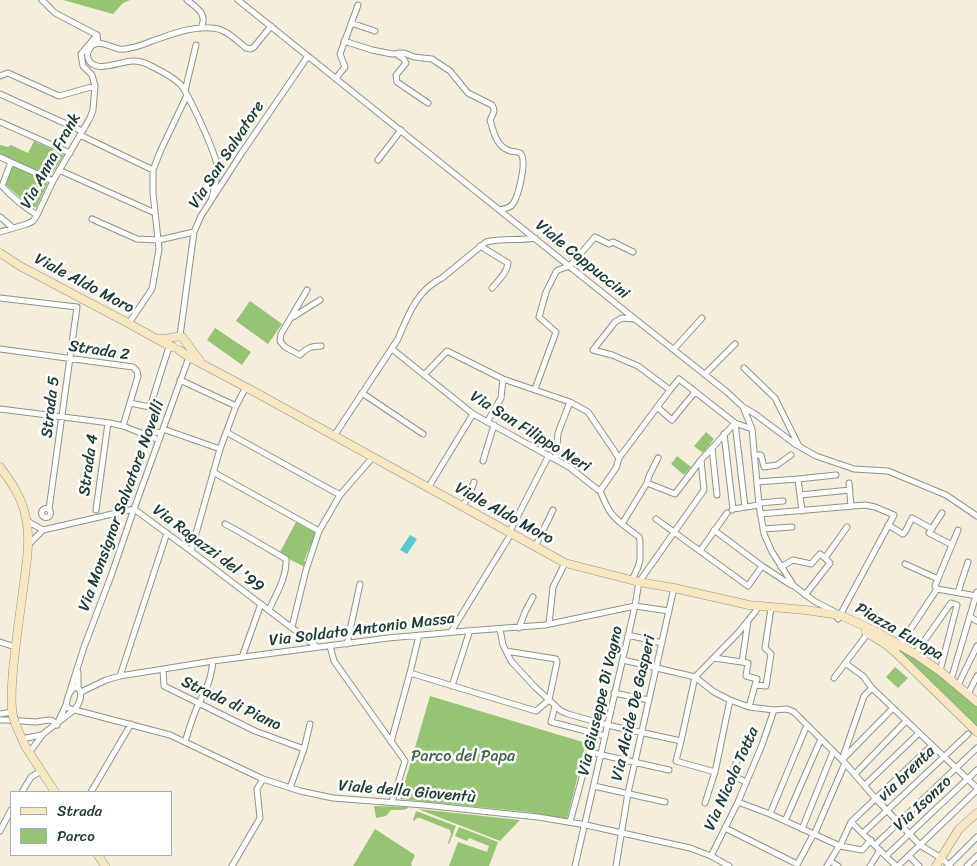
<!DOCTYPE html>
<meta charset="utf-8">
<style>
body{margin:0}
#map{position:relative;width:977px;height:866px;overflow:hidden;background:#f6eedd;font-family:Sriracha,sans-serif}
canvas{display:block}
.legend{position:absolute;left:10px;top:791px;width:162px;height:65px;box-sizing:border-box;background:#fff;border:1px solid #a5b1ae;margin:0;padding:6px 9px;list-style:none;font-size:15px;color:#1f3d34}
.legend li{display:flex;align-items:center;gap:10px;height:25px}
.legend b{width:25px;border:1px solid #a5b1ae}
</style>
<div id="map">
<canvas width="977" height="866"></canvas>
<ul class="legend">
<li><b style="height:6px;background:#f7e8c3"></b>Strada</li>
<li><b style="height:14px;background:#96c472"></b>Parco</li>
</ul>
</div>
<script>
const ctx = document.querySelector('canvas').getContext('2d');
ctx.lineJoin = 'round';
function fill(path, color) {
  ctx.fillStyle = color;
  ctx.fill(path, 'evenodd');
}
function trace(path, color, width, dash) {
  ctx.strokeStyle = color;
  ctx.lineWidth = width;
  ctx.lineCap = dash ? 'butt' : 'round';
  ctx.setLineDash(dash || []);
  ctx.stroke(path);
}
function write(font, color, halo, rows, align = 'center') {
  ctx.font = font + ' Sriracha,sans-serif';
  ctx.lineWidth = 5;
  ctx.setLineDash([]);
  ctx.textBaseline = 'middle';
  ctx.strokeStyle = halo;
  ctx.fillStyle = color;
  for (const [text, x, y, turn = 0] of rows) {
    ctx.save();
    ctx.translate(x, y);
    ctx.rotate((+turn || 0) * Math.PI / 180);
    ctx.textAlign = isNaN(turn) ? turn : align;
    if (halo) ctx.strokeText(text, 0, 0);
    ctx.fillText(text, 0, 0);
    ctx.restore();
  }
}
const green = new Path2D(`
 M63,0H130L123,3L113,14Z
 M34,141L64,155L50,177L0,154V145L8,147L11,145L28,153Z
 M13,165L48,182L36,208L23,200L5,184Z
 M250,301L282,324L268,344L236,321Z
 M215,328L251,352L242,365L207,340Z
 M706,432L714,439L703,453L694,446Z
 M677,456L691,467L684,475L671,464Z
 M296,522L316,533L313,544H311L304,561L307,563L305,567L279,554Z
 M903,647L977,704V732L896,653Z
 M895,667L908,678L898,688L886,677Z
 M430,696L586,743L567,819L528,812L400,799Z
 M374,806L408,807L407,809L401,810H391L386,816L376,818Z
 M418,809L520,820L500,841Z
 M416,811L456,826L449,844L448,843L451,834L450,830L420,818H417L414,821L413,820Z
 M459,827L498,842L489,866H449L458,842L487,852L489,846L469,838L467,841L455,836Z
 M375,829L415,855L411,864L412,866H353Z`);
const water = new Path2D(`
 M410,535L417,539L407,554L400,550Z`);
const street = new Path2D(`
 M42,0L55,13L97,35L98,43
 M187,0C197,8 208,14 201,28
 M238,0L635,319L727,392L743,407L752,429L759,505L764,534L772,552L794,586L814,601L835,612
 M351,23L375,31
 M344,41L372,50L392,54L404,53L414,57L432,59L450,71L468,93L492,105C496,111 493,114 490,120C494,133 496,146 510,151C514,152 518,151 521,154C527,162 518,200 511,206C508,208 504,209 500,210
 M399,53V56L403,58L406,63L396,75L397,82L428,103
 M0,76L8,73L59,96L95,86
 M336,78L345,67L340,54L358,5
 M185,91L196,45
 M0,94L82,131
 M0,122L70,153
 M80,135L153,170
 M0,157L53,181
 M378,160L401,130
 M11,162L2,186C12,197 24,207 37,215
 M59,170L155,213
 M212,197C215,187 218,177 217,167C217,155 188,93 180,84C172,76 161,71 151,66C146,63 139,61 133,61C121,61 93,75 88,58C87,55 88,51 90,48C98,38 110,47 119,49C122,50 126,49 130,48C137,47 145,44 152,41C170,35 191,26 211,28C225,28 236,40 246,48L250,49L254,47L271,26
 M0,217L5,221L13,228
 M92,219L137,239L159,240L194,232
 M0,232L27,224L33,221L37,215L53,181L90,118L93,110L95,86L92,75L83,66L81,54L97,35
 M480,246L508,263C507,273 498,281 492,288
 M307,290L281,334L280,341L285,347L300,355C307,348 311,346 321,346
 M0,298L77,307L49,509
 M293,317L320,300
 M634,319L622,318L615,322L593,350L612,355L638,366L670,390L679,379L735,423L745,507
 M129,323L152,289L159,249L153,193V170L160,152L187,95
 M180,336L194,232L201,216L241,154L308,56
 M0,349L133,367L137,371L138,376L123,426
 M392,349L473,414L569,467L597,489L600,491C607,506 608,513 622,524
 M674,349L702,318
 M744,368L775,398L799,446
 M705,374L735,344
 M424,375L447,351L503,379L570,402L588,412L619,458L616,468L600,491
 M180,380L236,406
 M535,389L556,332L539,317L546,292L556,272L558,270L570,266L595,237L609,244L613,242L633,252
 M362,393L423,434
 M130,403L150,407L168,350L173,346
 M657,407L672,420L695,392
 M743,407L755,414L795,444L816,456L854,469L888,471L946,495L977,516
 M0,409L110,423L123,426L159,440
 M487,422L501,398L503,379
 M163,429L220,449
 M226,432L340,495
 M145,434L162,432
 M724,434L733,509
 M334,436L398,339C408,315 417,290 442,278L486,242C502,238 519,241 535,238
 M712,448L717,495
 M754,455H761L764,467L777,465L791,455
 M619,458L670,390
 M556,459L558,433L570,402
 M483,461L494,425
 M213,472L319,531
 M798,479L802,511
 M757,482L798,479L836,475
 M647,483L675,494L701,460L735,423L752,429
 M849,483L851,506
 M428,488L473,414
 M800,495L850,490
 M759,503L783,501
 M462,507L469,496L474,482
 M41.5 513a4.5 4.5 0 1 1 9 0a4.5 4.5 0 1 1-9 0Z
 M96,510L108,423
 M732,510L733,509L759,505
 M942,513L929,533L952,545
 M760,514L865,505L875,507L894,515L838,619
 M656,519L748,586L762,566
 M27,521L43,530
 M225,524L238,531L286,559C287,577 276,594 269,610
 M888,525L903,534L905,532L912,518L932,529
 M763,529L792,527
 M43,530L134,509L191,551L317,647
 M714,530L762,566L791,585
 M509,533L549,455
 M28,545L43,530
 M535,547L553,510
 M191,551L220,449L236,406L246,387
 M700,551L727,513
 M905,564L938,579
 M781,567L793,560L811,564L820,554L825,558L847,527
 M632,580L638,567L640,560V541L639,537L622,524L647,483L649,476L658,458
 M937,589L977,596
 M958,592L968,562
 M805,595L830,563L825,558
 M970,617L977,621
 M549,624L553,587L565,563
 M292,627L306,570L319,531L340,495L373,457
 M519,628L525,612L533,597
 M500,629L503,645L511,661L535,687L561,711L568,714L607,725L681,741
 M451,632L511,534
 M628,635L662,643
 M0,642L15,647
 M347,644L360,584
 M330,646L334,661L405,761L392,802
 M896,653V650L900,645L937,589L935,586L958,530
 M915,654L951,603L957,605L940,671
 M242,657L261,604
 M714,658L742,662L748,621
 M623,660L695,677L714,692L730,700L749,707L774,710L787,709L794,712L845,763L875,798L920,845L941,858L950,866
 M742,662L748,663L746,676L757,679L755,685
 M845,663L863,676L872,688L977,788
 M163,670L164,686L255,731L304,749
 M78,672V688
 M410,673L536,711L549,700L557,662L556,659L506,651
 M120,676L167,533
 M695,677L681,741L676,761L715,772
 M695,677L738,633L755,612L758,607
 M834,678L868,633L870,632
 M951,680L977,592
 M958,685L977,646
 M452,686L470,630
 M75,687L79,689C83,696 79,705 74,710L68,708L66,705C67,699 69,690 75,687Z
 M70,691L84,647L111,576L134,509L189,357
 M81,692L106,680L120,676L213,661L388,638L467,631L545,625L635,606L669,611
 M614,693L649,700
 M968,694L977,676
 M555,706L551,722L605,736
 M749,707L755,685L766,686L771,654L765,648L771,608
 M75,710L170,735L263,779L300,791L333,798L424,805L538,817L586,825L690,848L711,856L729,866
 M0,714L12,712
 M0,720H7L36,722L49,720L53,721L57,725
 M58,722L66,705
 M21,739L42,735
 M185,742C189,729 193,715 199,703C207,688 211,679 213,661
 M391,742L410,673L419,635
 M589,752L669,770
 M741,752L731,775L746,782
 M29,753L43,734L74,710
 M844,758L893,708
 M842,760L864,696L872,688
 M855,774L906,721
 M865,785L919,733
 M594,786L665,802
 M290,788L304,749L310,724
 M22,792L31,777L41,771
 M91,792L131,724
 M738,802L770,814L840,846L862,850L871,840
 M705,803L715,772L730,700
 M770,814L807,725
 M785,821L821,739
 M570,822L594,733
 M851,822L896,866
 M725,828L797,864
 M802,829L833,752
 M0,831L11,810
 M863,833L968,734
 M814,835L845,763
 M875,845L977,748
 M840,846L851,822L932,745
 M711,856L738,802L762,745L774,710
 M886,856L977,770
 M909,856L919,866
 M830,861L838,866
 M797,865L813,835
 M949,865L977,837
 M232,866L260,818L257,789L263,779
 M575,866L635,606L639,582L704,490L701,460
 M616,866L628,793L674,588
 M827,866L839,846
 M870,866L880,850
 M898,866L977,790
 M967,866L977,856`);
const secondary = new Path2D(`
 M0,253L20,266L126,322L164,343L173,347
 M160,339C169,340 176,335 182,337L200,361
 M179,350L189,357L253,391L565,563L639,582L674,588L749,605L805,610L840,615L875,631L915,654L940,671L977,702
 M0,467C11,482 21,496 25,514C31,536 27,560 24,583C20,612 16,641 13,670C12,686 10,701 13,716
 M866,632L888,646L896,653L977,732
 M15,723L25,746L55,792
 M98,855L105,866
 M936,866L959,829L977,813`);
const secondaryBridge = new Path2D(`
 M13,716L15,723`);
const streetNames = [
 ["Via San Salvatore",227,155,-57],
 ["Via Anna Frank",51,161,-61],
 ["Viale Cappuccini",582,260,39],
 ["Viale Aldo Moro",84,284,28],
 ["Strada 2",99,351,9],
 ["Strada 5",51,407,-83],
 ["Via San Filippo Neri",530,432,32],
 ["Strada 4",89,465,-82],
 ["Via Monsignor Salvatore Novelli",122,506,-70],
 ["Viale Aldo Moro",504,514,29],
 ["Via Ragazzi del '99",208,549,37],
 ["Via Soldato Antonio Massa",362,630,-7],
 ["Piazza Europa",899,632,30],
 ["Via Giuseppe Di Vagno",601,701,-77],
 ["Strada di Piano",231,704,25],
 ["Via Alcide De Gasperi",634,708,-77],
 ["via brenta",907,774,-44],
 ["Via Nicola Totta",732,779,-66],
 ["Viale della Gioventù",407,792,5],
 ["Via Isonzo",923,804,-43]
];
const parkNames = [
 ["Parco del Papa",463,757]
];
fill(green, '#96c472');
fill(water, '#5bc8d2');
trace(street, '#8a9688', 7);
trace(secondary, '#8a9688', 9);
trace(street, '#fff', 5);
trace(secondary, '#f7e8c3', 8);
trace(secondaryBridge, '#8a9688', 9, []);
trace(secondaryBridge, '#f7e8c3', 8);
write('16px', '#1f3d34', '#fff', streetNames);
write('16px', '#436647', '#fff', parkNames);
</script>
